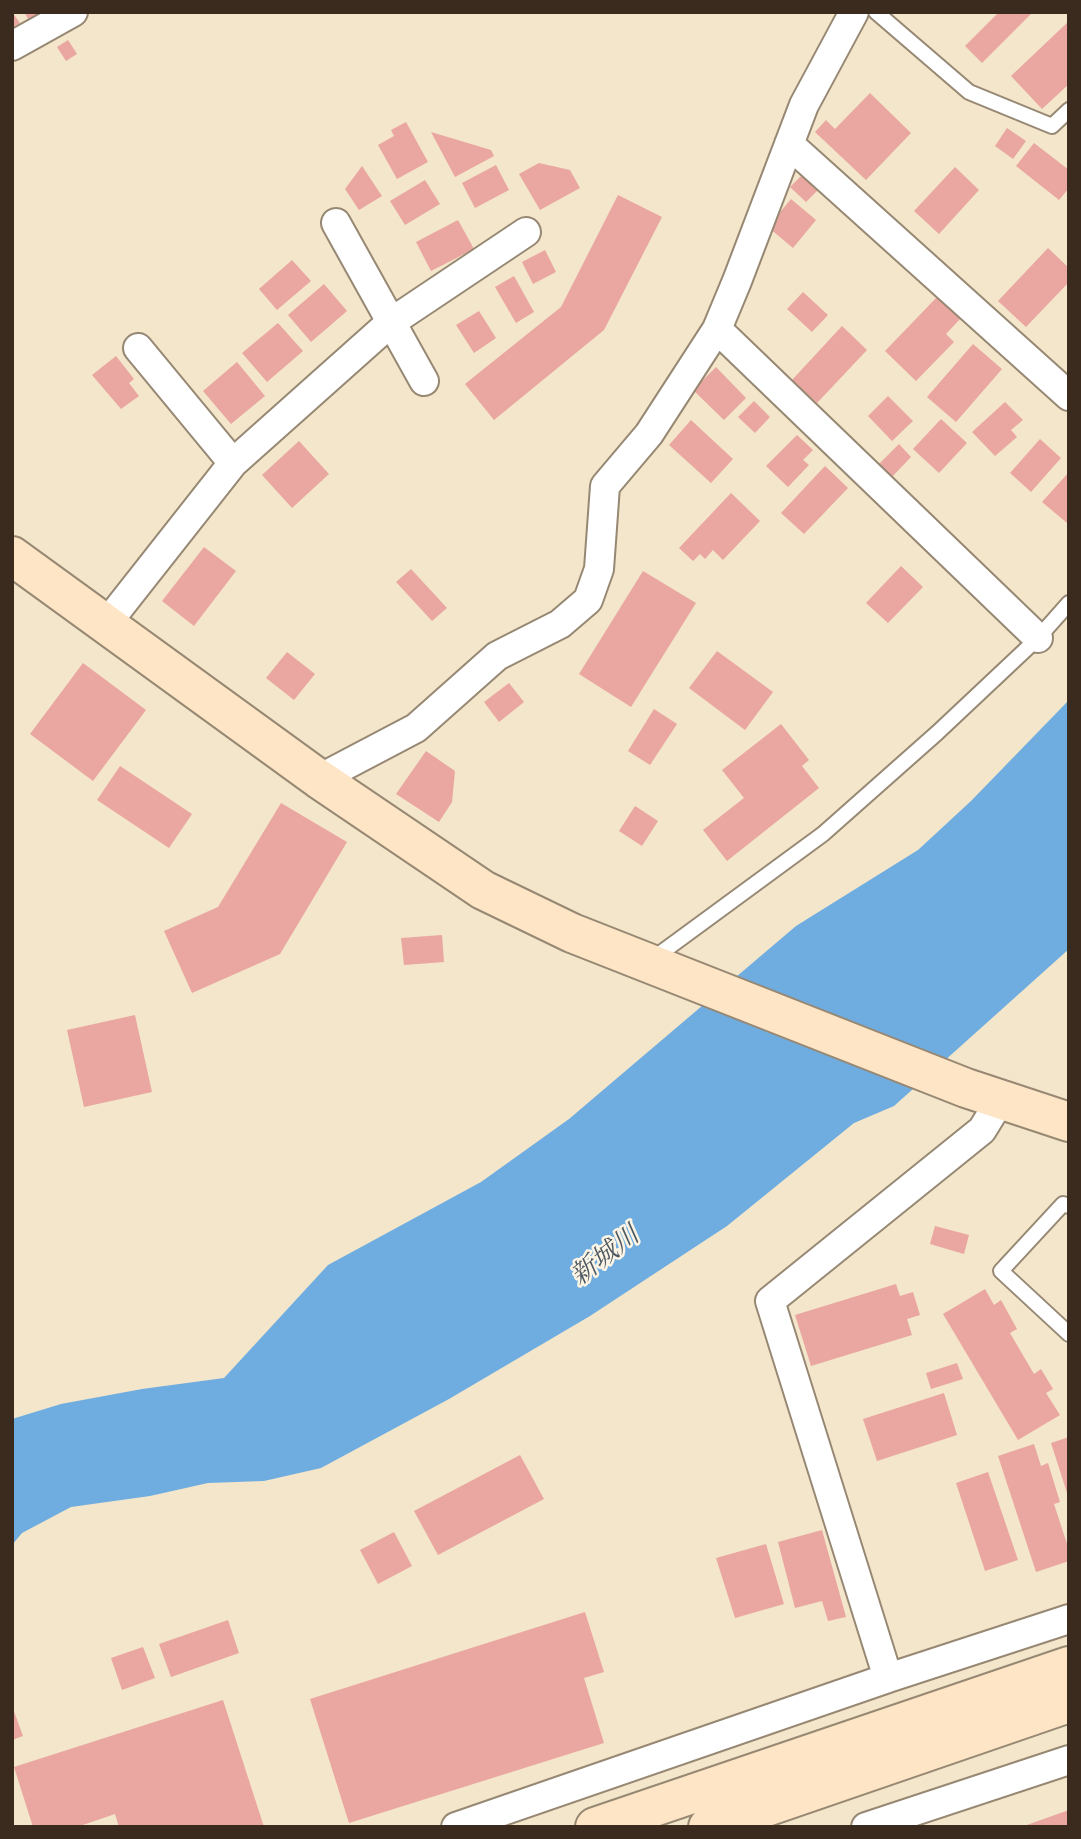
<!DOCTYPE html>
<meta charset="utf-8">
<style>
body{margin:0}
#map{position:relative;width:1081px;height:1839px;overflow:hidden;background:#f3e6ca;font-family:"Libre Bodoni",serif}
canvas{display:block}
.frame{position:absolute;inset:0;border:14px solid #3b2a1e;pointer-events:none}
</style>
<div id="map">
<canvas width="1081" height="1839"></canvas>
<div class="frame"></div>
</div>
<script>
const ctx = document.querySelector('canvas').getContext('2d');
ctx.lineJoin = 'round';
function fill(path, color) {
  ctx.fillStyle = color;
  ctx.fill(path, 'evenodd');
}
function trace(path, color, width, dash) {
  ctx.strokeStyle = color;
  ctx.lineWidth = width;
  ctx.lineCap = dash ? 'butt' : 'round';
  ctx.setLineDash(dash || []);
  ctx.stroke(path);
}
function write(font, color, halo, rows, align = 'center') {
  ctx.font = font + ' "Libre Bodoni","Noto Serif JP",serif';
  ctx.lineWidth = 5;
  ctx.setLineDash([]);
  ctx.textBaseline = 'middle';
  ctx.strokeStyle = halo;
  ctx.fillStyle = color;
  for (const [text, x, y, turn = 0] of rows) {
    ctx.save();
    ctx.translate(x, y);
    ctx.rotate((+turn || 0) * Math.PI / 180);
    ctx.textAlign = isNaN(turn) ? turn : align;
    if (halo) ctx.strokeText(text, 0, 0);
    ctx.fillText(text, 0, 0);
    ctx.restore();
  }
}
const water = new Path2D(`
 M1069,700V949L894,1106L854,1123L727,1226L590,1316L449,1399L321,1468L264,1481L208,1483L150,1496L71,1507L22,1533L12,1545V1419L61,1404L142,1389L224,1378L328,1265L481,1182L569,1119L796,926L918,850L971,801Z`);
const building = new Path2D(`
 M12,12L20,23L12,28Z
 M24,12H45L30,22Z
 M999,12H1033L982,63L965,46Z
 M1069,21V84L1042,109L1011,76Z
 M68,40L77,54L66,61L57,47Z
 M870,93L911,133L866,180L815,132L826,120L835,129Z
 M406,122L428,162L397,179L378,145L394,136L391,130Z
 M1007,128L1026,141L1013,159L995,146Z
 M431,132L491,150L494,156L455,177Z
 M1034,143L1069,170V188L1059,200L1016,166Z
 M539,163L570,170L580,188L540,210L519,174Z
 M496,165L509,190L475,208L462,183Z
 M362,166L382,196L359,210L345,189Z
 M955,167L979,190L939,234L914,211Z
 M803,174L819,189L806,202L790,187Z
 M425,180L440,204L405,225L390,201Z
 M618,195L662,217L604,330L494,420L465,384L561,307Z
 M791,199L816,220L793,248L768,227Z
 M458,220L474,249L431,271L416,242Z
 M1048,248L1069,268V282L1026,327L998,301Z
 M545,250L556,272L533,284L522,262Z
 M292,260L311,281L277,310L259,289Z
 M514,276L534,312L516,323L495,287Z
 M324,284L347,311L311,342L288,315Z
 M803,292L828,315L812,332L787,309Z
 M937,297L960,319L946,334L954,342L916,381L885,351Z
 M479,311L496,338L474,353L456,325Z
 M278,323L303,351L267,382L242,353Z
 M842,326L867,350L817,403L792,380Z
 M973,344L1002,369L956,422L927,397Z
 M116,356L134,379L129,383L139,396L121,409L92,375Z
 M237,362L265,396L231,424L203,391Z
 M716,367L746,398L724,420L693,390Z
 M888,396L913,421L892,441L868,416Z
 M754,401L770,417L755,433L738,417Z
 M1005,402L1023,420L1011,430L1017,437L995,456L972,432Z
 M941,419L967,443L939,473L913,449Z
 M691,420L733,459L711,483L669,445Z
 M797,435L813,450L803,460L809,465L788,487L766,466Z
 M1040,439L1061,458L1031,492L1010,473Z
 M299,441L329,474L292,508L262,475Z
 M899,444L911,457L889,480L876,467Z
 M825,466L848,488L804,534L781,513Z
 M1069,472V521L1067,523L1042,502Z
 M731,493L760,521L723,560L713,550L705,559L700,554L693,561L679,548Z
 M204,547L236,571L194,626L162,601Z
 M901,566L923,587L888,623L866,603Z
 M411,569L447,608L432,621L396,582Z
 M643,571L696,603L631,707L579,674Z
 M717,651L773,692L745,730L689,688Z
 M287,652L315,674L294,700L266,678Z
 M83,663L146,710L93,781L30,734Z
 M509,683L524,702L499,722L484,702Z
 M654,709L677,724L650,765L628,751Z
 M781,724L809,760L802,766L819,788L727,861L703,830L744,798L722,770Z
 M426,751L455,771L452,802L439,822L396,794Z
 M120,766L192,814L169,848L97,800Z
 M281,803L347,842L280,954L192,993L164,931L218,907Z
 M635,806L658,821L642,846L619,831Z
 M442,935L444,962L404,965L401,938Z
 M135,1015L152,1092L84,1107L67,1030Z
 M935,1226L969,1235L964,1254L930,1244Z
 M896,1284L900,1296L913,1292L920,1315L907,1319L912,1335L811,1366L795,1315Z
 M985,1289L994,1305L1001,1300L1017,1329L1010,1333L1034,1374L1041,1369L1053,1389L1046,1393L1060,1415L1018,1440L943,1314Z
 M957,1363L963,1379L931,1389L926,1373Z
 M944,1393L957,1435L877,1461L863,1419Z
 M1069,1437V1496H1068L1051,1443Z
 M1034,1444L1041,1466L1048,1463L1060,1502L1054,1504L1069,1550V1561L1036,1572L998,1456Z
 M520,1455L544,1499L438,1555L414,1511Z
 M988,1472L1018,1560L985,1571L956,1483Z
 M822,1530L846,1617L828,1621L822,1601L795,1608L778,1542Z
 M394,1532L412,1566L378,1584L360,1550Z
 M766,1544L784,1604L735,1618L716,1558Z
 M585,1612L604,1672L584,1678L604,1743L349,1823L310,1699Z
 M228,1620L239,1653L171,1677L159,1644Z
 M143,1647L155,1678L122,1690L111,1658Z
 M223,1700L264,1827H119L115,1814L77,1827H33L14,1767Z
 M12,1706L23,1736L12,1740Z
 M1069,1810V1827H1024V1826Z`);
const lane = new Path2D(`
 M876,12L969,92L1052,126L1069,110
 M650,961L823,834L937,733L1038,638L1069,603
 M1069,1206L1063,1204L1001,1271L1069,1334`);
const street = new Path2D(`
 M12,46L73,12
 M789,144L1069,396
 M336,223L424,381
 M717,329L1038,638
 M138,348L233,463
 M107,623L233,463L390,323L526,232
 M319,779L416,728L497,656L560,624L588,600L599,569L605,486L649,434L717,329L737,281L804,105L854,12
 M1001,1099L982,1130L770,1301L888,1678L1069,1619
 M456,1827L888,1678
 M866,1827L1069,1760`);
const secondary = new Path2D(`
 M12,556L319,779L483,890L572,933L966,1088L1069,1122
 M595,1827L1069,1666
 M708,1827L1069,1703`);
const waterNames = [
 ["新城川",606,1257,-38]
];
fill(water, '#6fade1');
fill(building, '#eaa6a0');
trace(lane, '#978874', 18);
trace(street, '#978874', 32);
trace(secondary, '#978874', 42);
trace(lane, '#fff', 14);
trace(street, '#fff', 28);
trace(secondary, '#fde5c5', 38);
write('italic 26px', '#4d5862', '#fcf5e5', waterNames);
</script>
